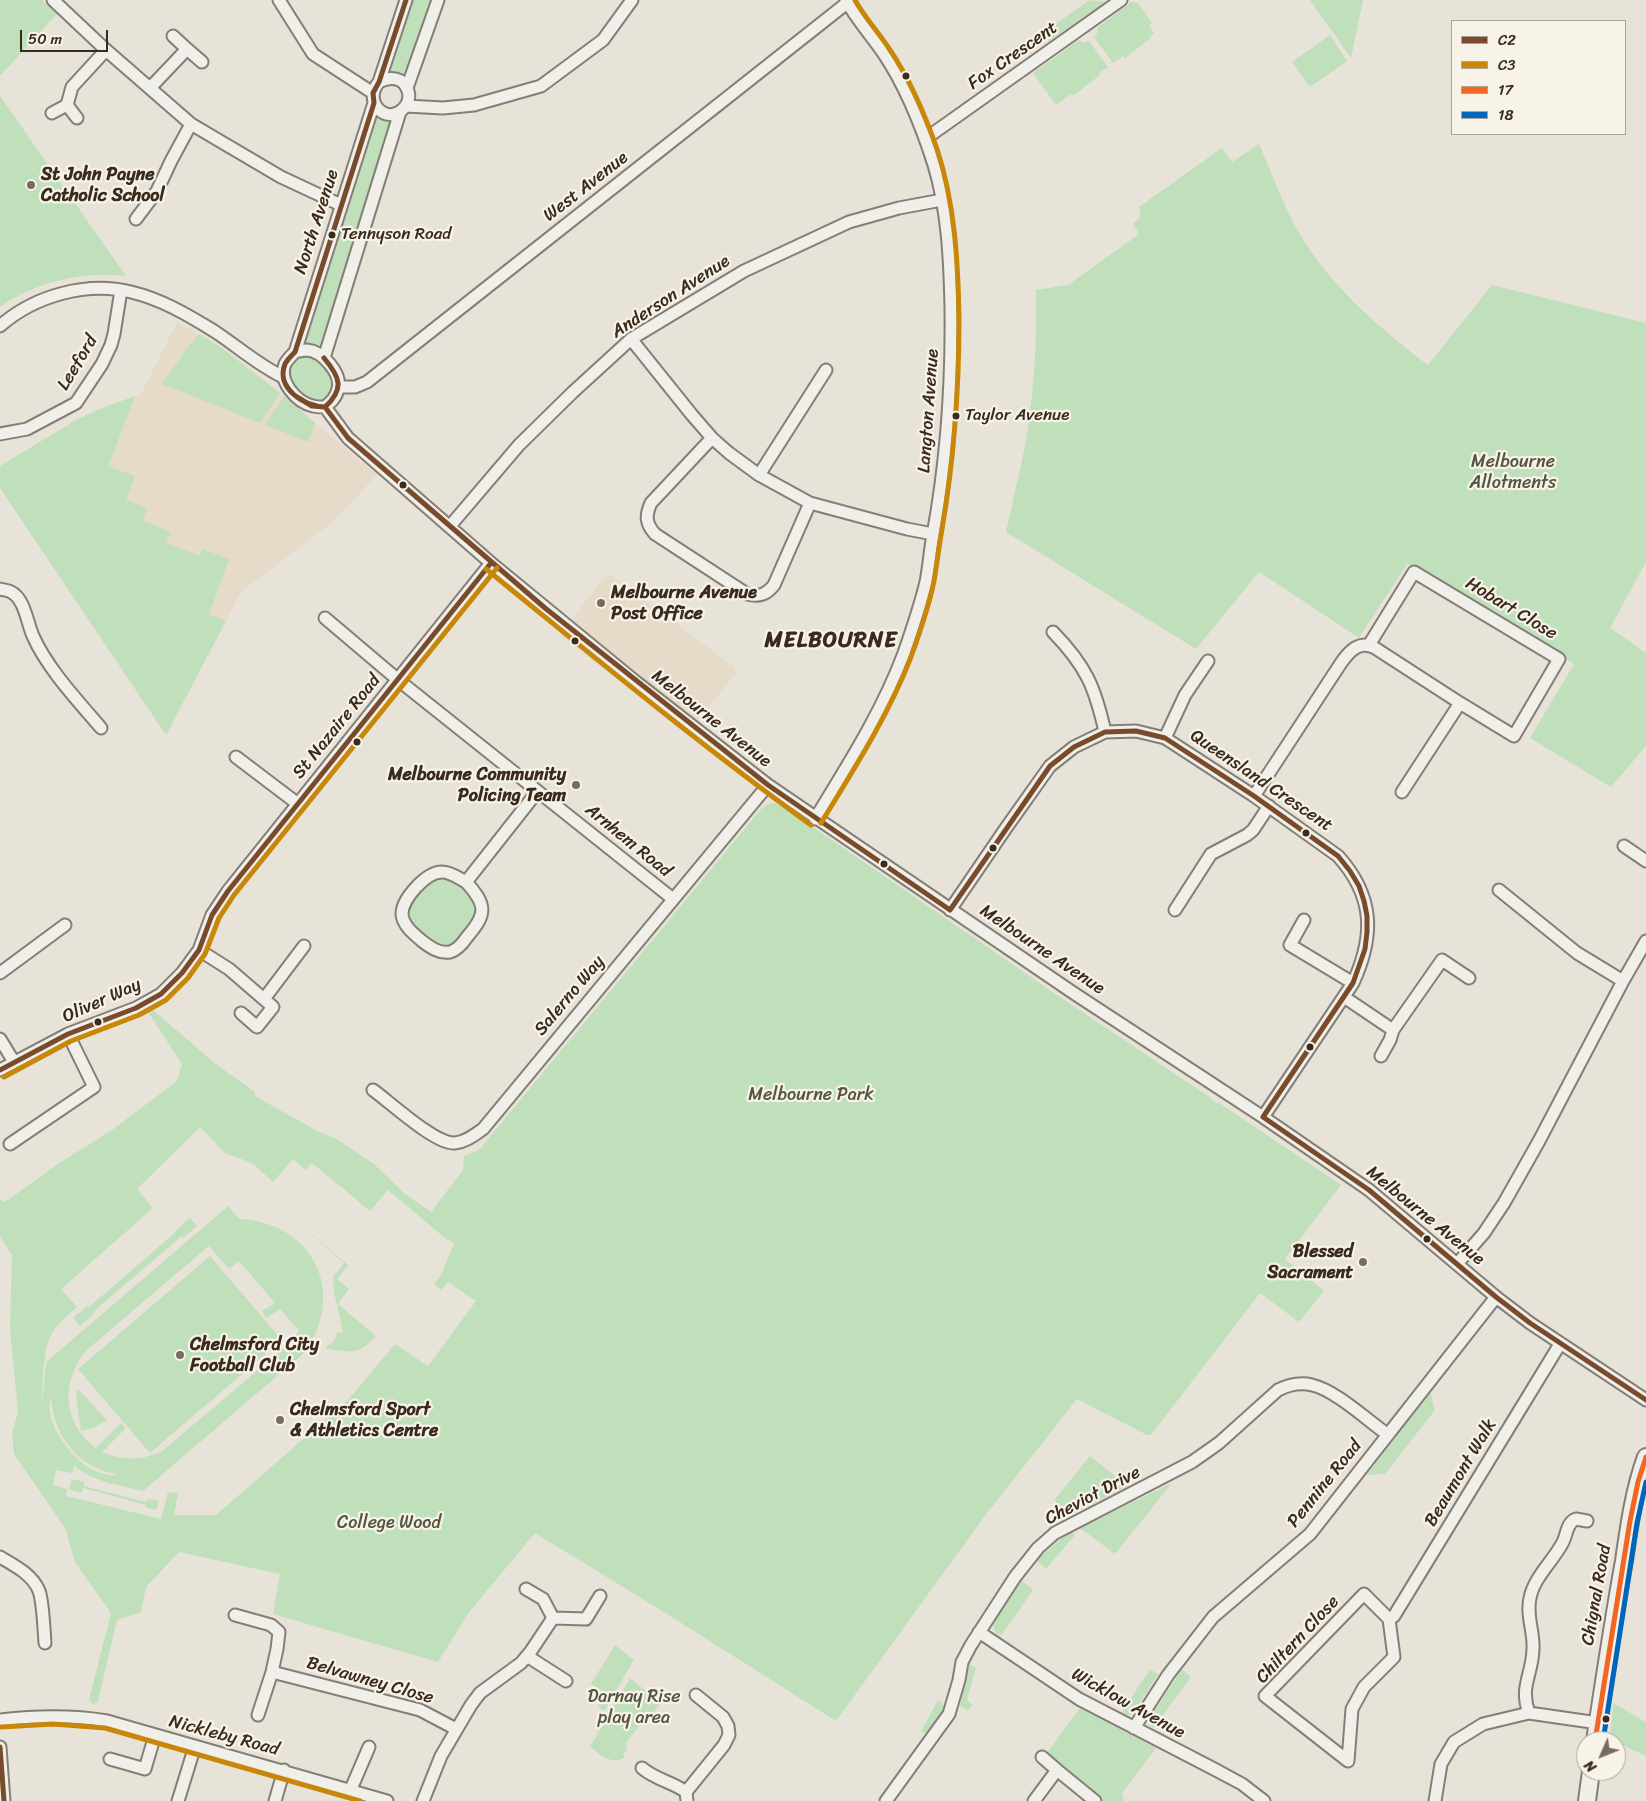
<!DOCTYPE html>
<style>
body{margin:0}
#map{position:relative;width:1646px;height:1801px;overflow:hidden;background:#e8e3d9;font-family:Sriracha,sans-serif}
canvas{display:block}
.legend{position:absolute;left:1451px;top:20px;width:175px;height:115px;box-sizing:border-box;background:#f7f3e8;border:1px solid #aca397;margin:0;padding:6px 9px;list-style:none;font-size:15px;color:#3b2a1e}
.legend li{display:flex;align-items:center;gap:10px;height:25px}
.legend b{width:25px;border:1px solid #aca397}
.north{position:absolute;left:1576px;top:1731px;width:50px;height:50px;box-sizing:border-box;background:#f7f3e8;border:1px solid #aca397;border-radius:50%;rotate:226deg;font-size:14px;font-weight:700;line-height:20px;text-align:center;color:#3b2a1e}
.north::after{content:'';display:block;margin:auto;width:18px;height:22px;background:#786b5f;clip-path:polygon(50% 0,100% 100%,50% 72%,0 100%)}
.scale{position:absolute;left:20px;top:30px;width:88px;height:22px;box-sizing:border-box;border:2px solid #3b2a1e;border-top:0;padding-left:6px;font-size:15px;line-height:18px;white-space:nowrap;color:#3b2a1e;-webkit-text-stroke:4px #f7f3e8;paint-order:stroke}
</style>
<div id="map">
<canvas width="1646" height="1801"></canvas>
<ul class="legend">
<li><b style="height:6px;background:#7a4b2a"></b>C2</li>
<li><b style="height:6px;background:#c88708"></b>C3</li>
<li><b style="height:6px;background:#f26522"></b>17</li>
<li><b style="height:6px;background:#0065bd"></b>18</li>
</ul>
<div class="north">N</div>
<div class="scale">50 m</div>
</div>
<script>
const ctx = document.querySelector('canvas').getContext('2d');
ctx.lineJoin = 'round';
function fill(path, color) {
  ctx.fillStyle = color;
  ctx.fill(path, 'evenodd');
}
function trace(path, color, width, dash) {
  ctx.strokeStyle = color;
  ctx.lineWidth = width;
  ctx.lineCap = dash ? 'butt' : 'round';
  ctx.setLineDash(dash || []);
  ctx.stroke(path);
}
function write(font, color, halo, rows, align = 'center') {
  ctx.font = font + ' Sriracha,sans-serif';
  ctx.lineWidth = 4.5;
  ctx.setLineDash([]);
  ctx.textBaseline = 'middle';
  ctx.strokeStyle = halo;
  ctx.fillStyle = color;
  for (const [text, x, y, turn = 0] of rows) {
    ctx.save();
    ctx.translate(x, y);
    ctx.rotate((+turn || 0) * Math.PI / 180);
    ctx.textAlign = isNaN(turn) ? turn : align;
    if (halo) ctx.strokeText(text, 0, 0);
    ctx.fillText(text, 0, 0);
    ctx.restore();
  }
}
const built = new Path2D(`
 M177,322L219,346L256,373L377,475L329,525L241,592L166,735L0,488V466L76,420L102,408L141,394Z
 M611,575L734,667L736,673L687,734L560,635L602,580Z`);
const green = new Path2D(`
 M0,0H42L57,14L0,76Z
 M412,0H432L406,78L388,72Z
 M1089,0L1105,2L1048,42L1049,29Z
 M1310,0H1363L1351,58Z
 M1131,2L1138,3L1152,23L1149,26L1154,33L1150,36L1151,38L1125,58L1123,56L1113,63L1094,37L1098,32L1097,28Z
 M1330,35L1347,61L1310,87L1292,62Z
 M1079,40L1084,43L1089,41L1108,67L1099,73L1100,75L1073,96L1071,94L1056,105L1033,73Z
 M0,96L126,276C82,271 36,282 0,307Z
 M375,114L393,120L320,348L302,342Z
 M1259,144C1273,176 1285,211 1304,241C1336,291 1382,330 1428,365L1492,285L1646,323V562L1610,628L1646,653V746L1611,787L1530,738L1574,664L1407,564L1359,638L1259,572L1196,649L1006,532C1012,504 1019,475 1025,446C1034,395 1037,342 1036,290L1068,285L1139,234L1133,224C1140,218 1142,216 1139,207L1222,148L1232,162Z
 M199,334L219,346L280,393L260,423L162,384L187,348Z
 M308,355C318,359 335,372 334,385C334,388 331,393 330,396C326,399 321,402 315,400C312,399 308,395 305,394C288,381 282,360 308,355Z
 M135,396L108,466L135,476L126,500L147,508L143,521L171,532L166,543L200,556L203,549L229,559L209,614L226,621L166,735L0,488V466L76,420L102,408Z
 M284,396L315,423L308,442L265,425Z
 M773,803L781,805L1057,995L1211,1098V1099L1217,1104L1218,1102L1341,1185L1285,1259L1324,1291L1299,1322L1260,1293L1151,1435H1147L1077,1399L987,1513L836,1721L667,1614L535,1533L470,1611L438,1662L273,1614L280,1574L179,1552L146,1587L141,1612L117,1620L98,1701L93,1705L89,1700L111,1613L75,1562L65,1528L14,1454L12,1433L18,1412L10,1329L12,1255L0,1237V1199L5,1202L61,1162L112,1130L177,1081L182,1064L148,1012L153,1010L217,1065L254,1091L255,1096L317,1131L337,1139L375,1165L404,1193L431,1212L463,1170L464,1156L479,1150L761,809L768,804ZM200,1127L225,1153L252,1163L273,1182L293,1159L306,1170L312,1163L370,1211L388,1190L445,1238L454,1243L441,1275L434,1284L441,1290L448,1282L476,1301L428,1366L395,1344L347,1401L216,1515H174L178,1493L168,1492L161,1519L66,1496L67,1489L53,1485L56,1470L72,1473L74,1465C92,1482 119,1485 143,1491L304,1353C348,1293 313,1222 239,1219L228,1206L46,1362L42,1404C43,1384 42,1350 52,1333C58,1323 68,1315 77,1307L61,1289L153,1208L137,1189ZM209,1246L229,1269L239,1261L275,1303L262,1311L266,1318L280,1309L299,1331L284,1348L161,1452C141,1460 123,1461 102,1452L126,1428L121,1423L96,1448C62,1423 60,1379 88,1349ZM51,1397C53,1426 67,1452 92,1466C100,1470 110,1473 118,1475C108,1476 97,1473 88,1467C69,1454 43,1421 51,1397Z
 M441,877L453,880L471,896L477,907V916L459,941L448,947L438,946L413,928L408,918L409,908L425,885L428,882Z
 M284,1211L348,1265L337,1279L349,1289L338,1304L376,1336C357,1357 352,1351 326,1349V1347L334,1341L337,1333L343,1332L334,1292L333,1277L344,1263Z
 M190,1218L197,1226L183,1238L182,1236L93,1312L94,1314L80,1326L73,1318L87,1306L89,1307L177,1231L176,1230Z
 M210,1256L282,1340L150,1453L78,1369Z
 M77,1390H79L107,1420L95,1427L81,1431L76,1398Z
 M1430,1392L1435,1410L1385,1474L1367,1475Z
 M1090,1456L1128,1486L1061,1520L1055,1499Z
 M72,1479L84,1482V1486L146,1502L148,1499L159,1501L156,1510L145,1507L146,1505L83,1488L81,1493L69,1489Z
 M1172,1483L1115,1554L1080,1528Z
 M1071,1531L1075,1535L1046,1569L1036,1560Z
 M1021,1580L1033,1590L1001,1636L995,1632L993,1625Z
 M615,1645L634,1660L604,1711L598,1707L606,1694L591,1684Z
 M969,1664L976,1668L967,1700L972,1705L968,1711L960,1706Z
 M1150,1669L1158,1674L1137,1708L1131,1715H1126L1122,1712Z
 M1182,1669L1191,1677L1153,1728L1148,1724V1721Z
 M630,1678L661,1703L644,1725L639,1726L626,1743L627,1749L623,1755L625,1757C612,1766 601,1755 590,1747Z
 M938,1700L945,1706V1710L927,1735L921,1731Z
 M1613,1703L1646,1722V1756L1610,1739Z
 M1080,1708L1156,1748L1122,1793L1124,1801H1103L1046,1754Z`);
const street = new Path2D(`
 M53,0L106,50L191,124L281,177L341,205
 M279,0L313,54L373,93
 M187,49L202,62
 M379,82C390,76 404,77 408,91C410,97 408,104 403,109C386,126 362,101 379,82L406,0
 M150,88L187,49L173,36
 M407,88L438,0
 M406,106L443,108L474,105L541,86L603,40L632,0
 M52,113L67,105
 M77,118L67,105L72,87L106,50
 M925,139L1121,0
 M136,219L157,191L171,161L191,124
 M0,326C34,296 86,281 131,292C161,299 188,315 214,331C237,346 258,365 283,377
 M631,339L692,415L712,438L729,453L759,475L810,503L907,529L933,534
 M295,352C299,351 303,350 307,350C322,351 342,373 338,389C336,398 331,402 325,407C321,407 316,407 313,406C296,402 278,381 285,364C287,360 292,355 295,352L374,103
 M324,358L400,112
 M339,387H355L367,382L847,3
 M325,407L348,438L491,563L636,682L768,785L1075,994L1263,1117L1369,1190L1496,1297L1530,1323L1646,1400
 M0,434L27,429L76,403L102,364L111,345L114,334L121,290
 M712,438L651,503C645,516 646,524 655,534L747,594C759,597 766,595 774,585L810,503
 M759,475L826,370
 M450,526L519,445L573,392L631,339L744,271L849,222L899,208L942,200
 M0,589C3,590 8,590 11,592C25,599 27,623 33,636C47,668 78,701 101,728
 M325,618L397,679L673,899
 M1053,632C1086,666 1095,687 1105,732
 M1369,645L1414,572L1559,659L1514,736L1460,703L1402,792
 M1165,738L1185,695L1208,661
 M236,757L298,804
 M1254,796L1341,663C1350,650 1360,640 1375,648L1460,703
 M815,819C848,765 882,712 904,653C912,630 920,606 926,582C929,567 930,550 933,535C947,459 952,385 951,308C950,261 948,211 934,165C922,127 906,87 884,54C872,36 856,19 846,0
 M1624,846L1646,861
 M466,882C487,905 487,914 467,937C463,943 457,950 450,952C439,954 430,947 422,941C414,934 403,926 402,914C402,899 426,872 442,872C451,872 458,878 466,882L537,792
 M1499,890L1577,953L1623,981
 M950,910L1006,828L1050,766L1074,747L1105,732L1136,731L1165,738L1254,796L1338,856C1374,896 1375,935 1353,983L1263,1117
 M1175,910L1211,854L1247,835L1253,830L1269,806
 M1304,920L1290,945L1353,983
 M199,950L229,969L273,1007L257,1027L241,1013
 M0,973L65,925
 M1344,997L1393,1030L1442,960L1469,978
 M264,999L304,946
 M0,1039L14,1062
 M1381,1056L1390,1040L1393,1030
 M0,1070L68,1034L136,1008L161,994L182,973L199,950L212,915L228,891L491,563
 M373,1090C390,1102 436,1145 455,1143C466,1142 474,1135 483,1129L768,785
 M10,1144L94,1087L68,1034
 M1457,1264L1484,1233L1504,1203L1539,1141L1623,981L1646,941
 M0,1557C14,1565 33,1575 39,1591C43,1601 44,1630 45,1643
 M1364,1594L1389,1619L1394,1657L1364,1687L1352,1709L1348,1761L1265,1696Z
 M235,1615L271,1625L279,1632L277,1649L272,1672L420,1710L456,1729
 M553,1618L586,1619L600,1596
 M1389,1619L1394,1616L1560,1344
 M979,1632L1079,1699L1214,1769L1242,1784L1264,1801
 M527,1656L566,1681
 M1529,1713C1519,1686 1533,1674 1533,1648C1534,1632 1526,1615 1530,1598C1534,1577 1554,1560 1563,1542C1567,1534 1567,1522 1576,1519L1587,1521
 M258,1715L272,1672
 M0,1720C36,1716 71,1715 107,1721L387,1801
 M1134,1728L1168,1675L1213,1617L1310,1534L1496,1297
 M0,1747L4,1801
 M1042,1757L1057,1770
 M110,1759L145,1769L155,1735
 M642,1768C656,1780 673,1782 686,1792
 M351,1789L369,1747
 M178,1801L195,1746
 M275,1801L284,1770
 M423,1801L441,1756L471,1705L480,1693L521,1663L531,1651L553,1618L543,1599L526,1589
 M687,1801L686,1792L724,1745L729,1735L728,1726L723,1717L696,1695
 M886,1801L949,1714L959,1680L962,1662L971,1645L1015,1577L1038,1548L1055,1533L1192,1462L1219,1443L1278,1390C1288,1385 1300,1382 1312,1385C1335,1390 1367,1420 1387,1434
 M1034,1801L1057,1770L1095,1801
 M1435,1801L1441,1764L1454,1742L1483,1724L1529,1713L1598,1723`);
const secondary = new Path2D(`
 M1595,1741C1604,1681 1613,1621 1624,1561C1629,1526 1634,1490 1646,1457
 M1587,1801L1591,1771`);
const bus1 = new Path2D(`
 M406,0L379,82L373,93L374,103L295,352C291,356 287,360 285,364C275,388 305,407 325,407L348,438L545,608L768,785L950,910
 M297,397L312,406L325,407C345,389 340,377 324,358
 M950,910L1050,766L1074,747L1105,732L1136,731L1165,738L1254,796L1338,856L1350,871L1359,886L1364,901L1367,916V932L1365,949L1353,983L1263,1117
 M0,1070L68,1034L136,1008L161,994L182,973L199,950L212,915L228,891L491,563
 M1263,1117L1369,1190L1496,1297L1530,1323L1646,1400
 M0,1747L4,1801`);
const bus2 = new Path2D(`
 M486,569C593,656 699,744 811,825
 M821,823C854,769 888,716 911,657C920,632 929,606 934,581C937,564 939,546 942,529C954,459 959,389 959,319C958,262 955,204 937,149C925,115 911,81 890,50C879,33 865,18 855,0
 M4,1077L71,1041L139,1015L166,1000L188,978L205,954L219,918L234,895L497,568
 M1,1727L53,1724L105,1728L360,1801`);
const bus3 = new Path2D(`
 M1595,1741L1630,1521L1638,1482L1646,1457`);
const bus4 = new Path2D(`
 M1603,1741L1637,1523L1646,1482`);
const markers = [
 [906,76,4.5,"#3b2a1e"],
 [31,185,5,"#786b5f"],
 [332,235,4.5,"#3b2a1e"],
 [956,416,4.5,"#3b2a1e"],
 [403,485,4.5,"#3b2a1e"],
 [601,603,5,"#786b5f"],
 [575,641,4.5,"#3b2a1e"],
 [357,742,4.5,"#3b2a1e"],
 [576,785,5,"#786b5f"],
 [1306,833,4.5,"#3b2a1e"],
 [993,848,4.5,"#3b2a1e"],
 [884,864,4.5,"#3b2a1e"],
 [98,1022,4.5,"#3b2a1e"],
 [1310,1047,4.5,"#3b2a1e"],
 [1427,1239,4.5,"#3b2a1e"],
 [1363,1262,5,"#786b5f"],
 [180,1355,5,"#786b5f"],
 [280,1420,5,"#786b5f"],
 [1606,1719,4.5,"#3b2a1e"]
];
const busNames = [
 ["Tennyson Road",341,235],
 ["Taylor Avenue",965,416]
];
const streetNames = [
 ["Fox Crescent",1013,56,-35],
 ["West Avenue",586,187,-38],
 ["North Avenue",317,222,-72],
 ["Anderson Avenue",671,297,-33],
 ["Leeford",78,363,-59],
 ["Langton Avenue",929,411,-86],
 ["Hobart Close",1511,609,31],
 ["Melbourne Avenue",711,719,38],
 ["St Nazaire Road",337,727,-51],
 ["Queensland Crescent",1261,781,34],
 ["Arnhem Road",628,841,39],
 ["Melbourne Avenue",1042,950,34],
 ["Salerno Way",570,996,-50],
 ["Oliver Way",102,1001,-24],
 ["Melbourne Avenue",1425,1216,39],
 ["Beaumont Walk",1461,1473,-59],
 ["Pennine Road",1325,1484,-51],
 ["Cheviot Drive",1093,1496,-28],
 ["Chignal Road",1597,1595,-80],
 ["Chiltern Close",1298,1640,-47],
 ["Belvawney Close",370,1681,16],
 ["Wicklow Avenue",1128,1704,29],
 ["Nickleby Road",224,1736,15]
];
const poiNames = [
 ["St John Payne",41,175],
 ["Catholic School",41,196],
 ["Melbourne Avenue",611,593],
 ["Post Office",611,614],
 ["Melbourne Community",566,775,"right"],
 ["Policing Team",566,796,"right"],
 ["Blessed",1353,1252,"right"],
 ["Sacrament",1353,1273,"right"],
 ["Chelmsford City",190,1345],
 ["Football Club",190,1366],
 ["Chelmsford Sport",290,1410],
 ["& Athletics Centre",290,1431]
];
const parkNames = [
 ["Melbourne",1513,462],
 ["Allotments",1513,483],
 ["Melbourne Park",811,1095],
 ["College Wood",389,1523],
 ["Darnay Rise",634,1697],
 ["play area",634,1718]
];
const districtNames = [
 ["MELBOURNE",831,641]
];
fill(built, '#e5dbc8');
fill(green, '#c0dfbb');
trace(street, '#847e77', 15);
trace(secondary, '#847e77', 20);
trace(street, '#f0efea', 11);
trace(secondary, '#f0efea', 16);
trace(bus1, '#7a4b2a', 5);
trace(bus2, '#c88708', 5);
trace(bus3, '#f26522', 5);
trace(bus4, '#0065bd', 5);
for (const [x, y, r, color] of markers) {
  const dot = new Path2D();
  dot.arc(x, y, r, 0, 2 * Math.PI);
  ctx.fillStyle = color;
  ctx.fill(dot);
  trace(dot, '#f7f3e8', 2);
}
write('17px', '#3b2a1e', '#f7f3e8', busNames, 'left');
write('18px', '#3b2a1e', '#f7f3e8', streetNames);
write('bold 18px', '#3b2a1e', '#f7f3e8', poiNames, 'left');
write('18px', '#54563f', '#f7f3e8', parkNames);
ctx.letterSpacing = '1px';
write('bold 22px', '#3b2a1e', '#f7f3e8', districtNames);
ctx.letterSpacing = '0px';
</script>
